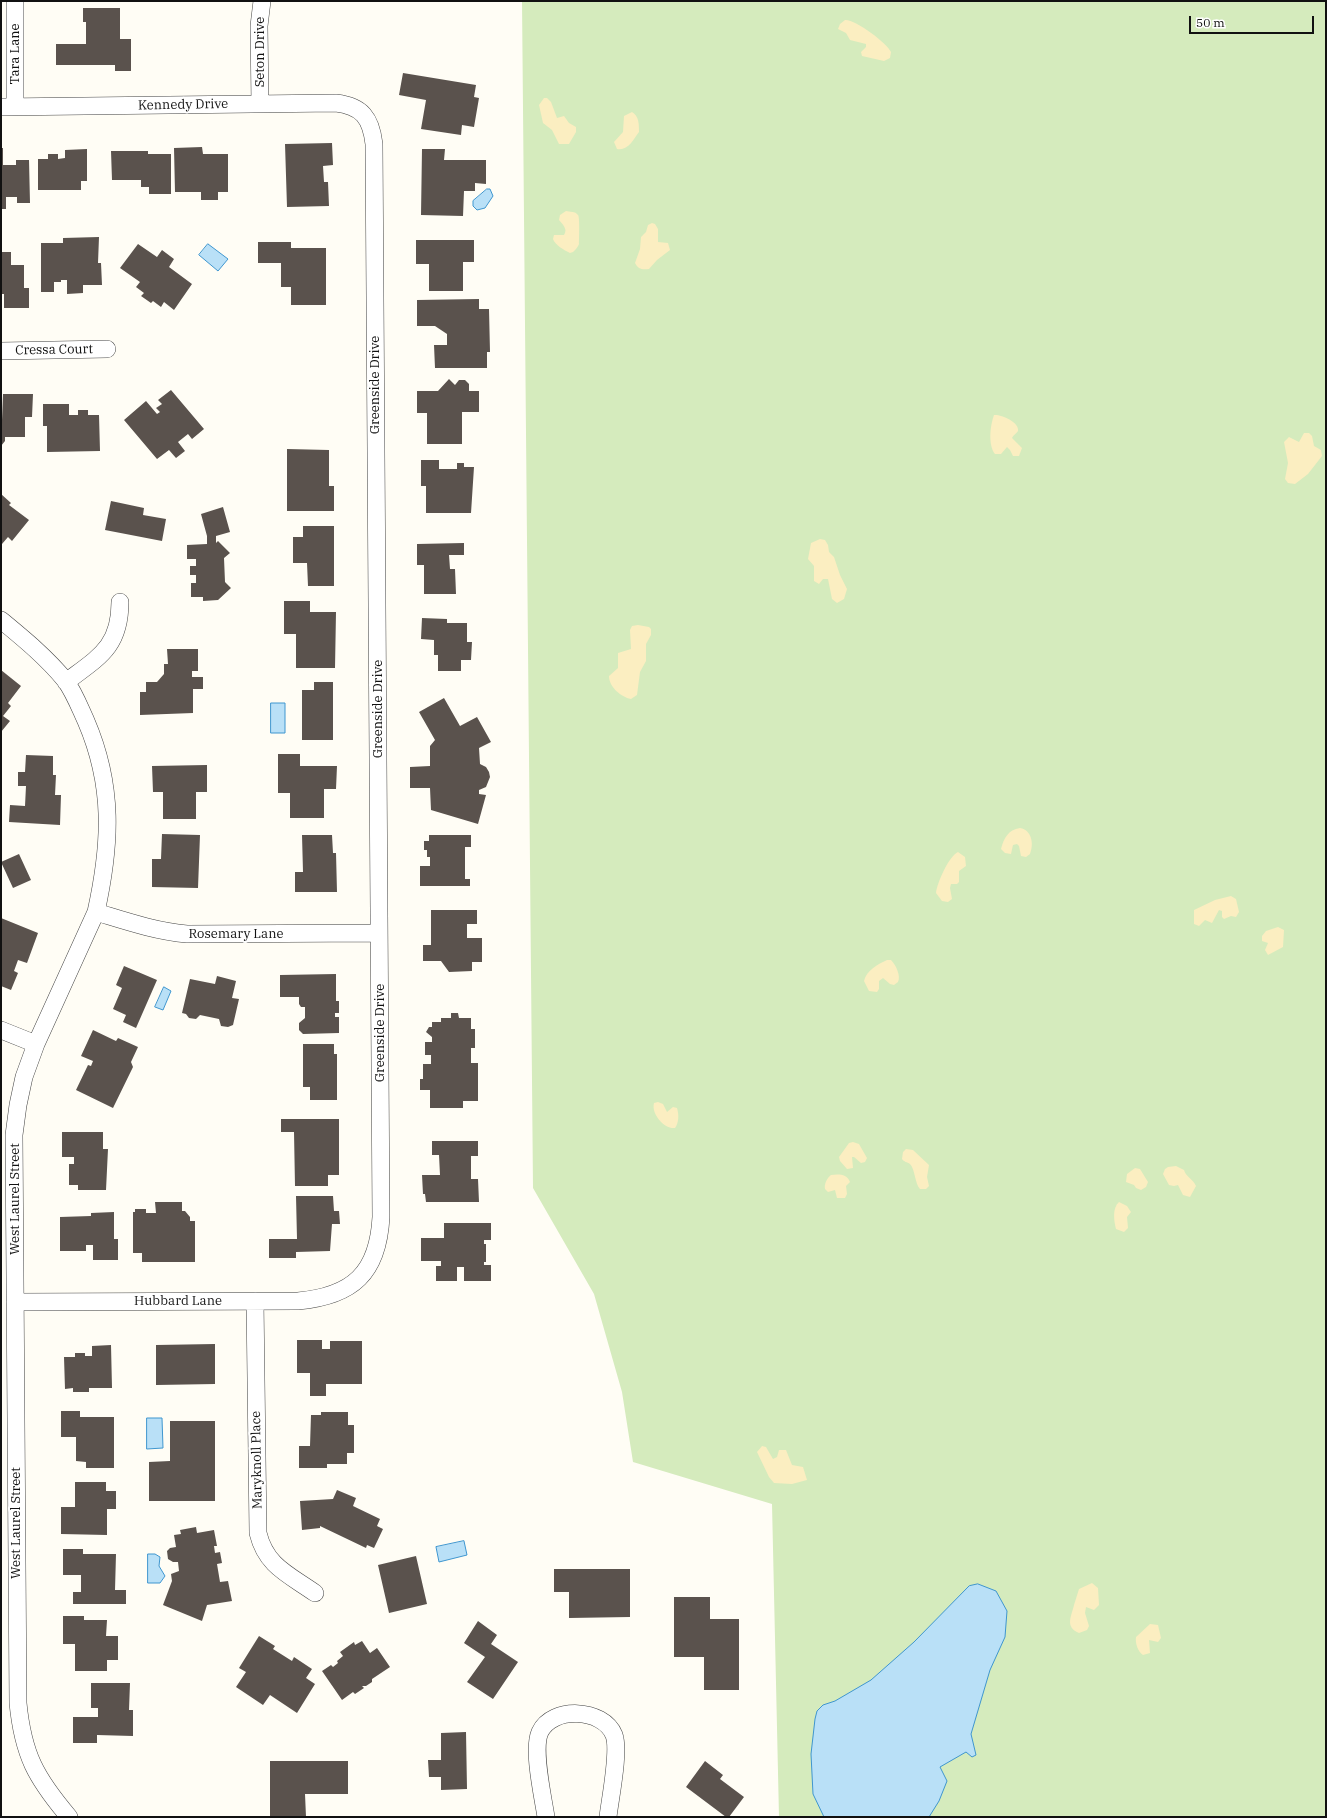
<!DOCTYPE html>
<style>
body{margin:0}
#map{position:relative;width:1327px;height:1818px;overflow:hidden;background:#fffdf5;font-family:"IBM Plex Serif",serif}
canvas{display:block}
.frame{position:absolute;inset:0;border:2px solid #111;pointer-events:none}
.scale{position:absolute;left:1189px;top:16px;width:125px;height:18px;box-sizing:border-box;border:2px solid #111;border-top:0;padding-left:5px;font-size:12px;line-height:14px;white-space:nowrap;color:#111;-webkit-text-stroke:3px #fff;paint-order:stroke}
</style>
<div id="map">
<canvas width="1327" height="1818"></canvas>
<div class="frame"></div>
<div class="scale">50 m</div>
</div>
<script>
const ctx = document.querySelector('canvas').getContext('2d');
ctx.lineJoin = 'round';
function fill(path, color) {
  ctx.fillStyle = color;
  ctx.fill(path, 'evenodd');
}
function trace(path, color, width, dash) {
  ctx.strokeStyle = color;
  ctx.lineWidth = width;
  ctx.lineCap = dash ? 'butt' : 'round';
  ctx.setLineDash(dash || []);
  ctx.stroke(path);
}
function write(font, color, halo, rows, align = 'center') {
  ctx.font = font + ' "IBM Plex Serif",serif';
  ctx.lineWidth = 4;
  ctx.setLineDash([]);
  ctx.textBaseline = 'middle';
  ctx.strokeStyle = halo;
  ctx.fillStyle = color;
  for (const [text, x, y, turn = 0] of rows) {
    ctx.save();
    ctx.translate(x, y);
    ctx.rotate((+turn || 0) * Math.PI / 180);
    ctx.textAlign = isNaN(turn) ? turn : align;
    if (halo) ctx.strokeText(text, 0, 0);
    ctx.fillText(text, 0, 0);
    ctx.restore();
  }
}
const green = new Path2D(`
 M522,1H1326V1817H779L772,1504L633,1462L622,1392L594,1294L533,1188Z`);
const sand = new Path2D(`
 M845,20C855,19 887,43 891,52L890,58L884,61L862,56L861,52L866,47V44L850,40L846,33L838,29L840,24Z
 M544,98H547L551,102L557,118L564,116L569,123L576,127V132L569,144H559L552,130L543,123L539,105Z
 M632,112C639,116 639,124 639,132C633,140 628,151 617,149L614,142L623,132L624,116Z
 M566,211C570,212 575,211 578,215C580,217 579,240 579,244C578,247 576,249 573,252L570,253C564,250 555,245 553,239L554,235H564C568,229 563,225 559,220L560,215Z
 M652,223L655,224L658,229V242L668,243L670,250L657,260L649,269C642,270 638,269 635,263L640,249L641,237L646,232L648,225Z
 M994,415C1000,414 1020,422 1018,431C1017,433 1013,435 1012,438L1022,448L1019,456H1013L1010,450L1007,447L1001,454H995C988,445 990,426 994,415Z
 M1304,433H1309L1312,436L1314,446L1321,450L1322,456L1308,474L1295,484L1288,483L1285,479L1288,463L1284,442L1289,437L1299,442Z
 M820,539L825,540L828,545L829,552L834,557L840,575L847,589L844,599L837,603L832,599L828,579H823L819,584L814,581V566L808,559L811,543Z
 M638,625L649,627L651,629V635L646,644V661L640,672L637,695L631,699C621,697 609,687 609,676L618,668V653L631,649L630,630L632,626Z
 M1020,828C1032,830 1034,844 1030,854L1026,857L1021,856L1019,846L1017,844L1013,845L1011,854L1005,853L1001,849C1004,838 1008,830 1020,828Z
 M958,852L965,857L966,866L959,871V882L957,884H951L950,888L952,899L948,902L942,901L936,893C937,883 949,856 958,852Z
 M1231,896L1236,899L1239,912L1236,917L1231,916L1224,919L1222,917V911L1219,910L1212,923L1205,920L1199,926L1194,924V910L1215,900Z
 M1278,927L1284,930L1283,947L1268,955L1265,950L1268,943L1262,941V936L1266,931Z
 M887,960H891C896,965 901,976 898,982L894,985L890,984L883,978L879,981V989L877,992L869,991L864,981C866,971 878,964 887,960Z
 M658,1102L663,1104L667,1112L673,1107L677,1108C679,1114 679,1123 675,1128C664,1129 651,1114 654,1103Z
 M853,1142L859,1144L867,1158L865,1162L861,1163L854,1157H852L853,1168L847,1169L840,1161L839,1157L849,1143Z
 M906,1149L913,1150L929,1165L927,1177L929,1186L926,1189H920C915,1184 915,1169 910,1164C907,1162 904,1162 902,1159L903,1152Z
 M1176,1166L1184,1170C1186,1177 1193,1179 1196,1186L1190,1197L1183,1195L1178,1185L1174,1186L1169,1185L1163,1174L1165,1169L1168,1167Z
 M1135,1168L1140,1169L1148,1182L1146,1187L1141,1190L1136,1188L1134,1185L1126,1182L1127,1174Z
 M831,1175C839,1174 847,1174 850,1182L846,1186L847,1194L845,1198H837L835,1190L828,1192L825,1189C824,1184 827,1178 831,1175Z
 M1119,1202L1127,1206L1131,1212L1127,1217L1128,1228L1124,1232L1116,1229C1114,1221 1112,1208 1119,1202Z
 M762,1446L766,1447L773,1459L777,1457L779,1450H786L792,1465L803,1467L807,1480L792,1484L774,1483L769,1477L757,1452Z
 M1092,1583L1098,1588L1099,1605L1094,1610L1086,1607L1085,1613L1089,1626L1087,1630L1079,1633C1064,1627 1072,1615 1074,1605C1076,1599 1077,1595 1079,1589Z
 M1150,1624L1158,1625L1161,1638L1158,1642L1149,1640L1150,1653L1143,1655C1138,1652 1135,1643 1136,1637Z`);
const water = new Path2D(`
 M487,189H490L493,196L485,208L477,210L473,206V201Z
 M208,244L228,259L218,271L199,255Z
 M271,703H285V733H271Z
 M164,987L171,991L163,1010L155,1007Z
 M147,1418H162L163,1448L147,1449Z
 M464,1541L467,1555L439,1562L436,1547Z
 M148,1554H155L160,1557L159,1566L165,1576L160,1583H148Z
 M978,1584L996,1591L1007,1611L1005,1637L990,1670L971,1734L976,1755L972,1757L966,1752L940,1767L947,1781L939,1801L929,1817H824L813,1794L811,1754L815,1719L817,1711L823,1705L835,1701L871,1680L914,1642L969,1586Z`);
const building = new Path2D(`
 M83,8H120V39H131V71H115V65H56V44H86V22H83Z
 M403,73L476,85L474,97L479,98L474,127L462,125L461,135L421,129L426,100L399,95Z
 M332,143L333,165L323,166L324,182H328L329,206L287,207L285,144Z
 M202,147L203,154H228V192H218V200H201V192H175L174,148Z
 M1,148H3V165H16V160H29L30,203H17V197H6V209H1Z
 M87,149V181H81V190H38V159H48V154H58V159L65,158V150Z
 M422,149H445L444,160H486V184L475,183V191H464L463,216L421,215Z
 M111,151H148V154H171V194H149V187H141V180H112Z
 M99,237L98,263H101L102,285H83V293L67,294V280H61V282H54V292H41V243H63V238Z
 M416,240H474V262H463V291H429V264H416Z
 M258,242H291V248H326V305H291V287H281V263H258Z
 M138,244L157,257L162,250L174,259L169,267L192,284L174,310L164,302L161,307L153,301L151,303L141,296L144,293L136,287L140,282L120,268Z
 M1,252H11V265H24V288H29V308H4V294H1Z
 M479,299V309H489L490,352H487V368H435L434,345H447V334L435,326H417V300Z
 M449,379L455,385L459,380H465L469,384V391H479V412H462V444H427V413H417V391H438Z
 M171,390L204,429L192,439L188,434L178,442L185,451L176,458L169,450L157,459L124,420L146,401L157,414L160,412L156,408L162,404L158,400Z
 M3,394H33L32,417H25V437H5V441L1,446Z
 M43,404H69V415H78V410H88V415H99L100,451L47,452V426H43Z
 M287,449L329,450V486H334V511H287Z
 M421,460H439V469H457V463H464V467H474L471,513H426V486H421Z
 M1,494L11,503L9,505L29,520L12,541L8,537L2,544Z
 M111,501L144,508L143,515L166,519L162,541L105,530Z
 M223,507L230,532L216,536V543L218,541L230,553L224,558L225,582L231,588L218,600L203,601V597H191V583H196V575H190V566H196V559H187V545L207,544V536L201,514Z
 M303,526H334V586H308L307,563H293V537H303Z
 M464,543V555H449L450,569H455L456,594H424V565H417V544Z
 M284,601H310V612H336L335,668H296V634H284Z
 M422,618L447,619V623H467V642H472L471,660H461V671H438V655H434V640L421,639Z
 M167,649H198V671H192V677H203V689H193V713L140,715V692H146V682H157L164,674V664H168Z
 M1,670L21,686L8,703L11,706L3,716L10,721L1,732Z
 M314,682H333V740H302V690H314Z
 M444,698L460,726L477,717L491,742L479,748L480,764L486,767L489,772L490,777L486,787L479,790V794L486,795L478,824L431,810L430,788H410V767L430,766V746L435,740L419,712Z
 M278,754H300V766H337L336,789H324V818H290V793H278Z
 M26,755L53,756V775H56L55,795H61L60,825L9,822L10,805L25,806L26,786H18V772H25Z
 M207,765V792H196V819H163V792H153L152,766Z
 M162,834L200,835L198,888L152,887V859H161Z
 M302,835H332L333,853H336L337,892H295V872H303Z
 M429,835H471V847H465V879H470V886H420V866H430V857H427V850H424V841H429Z
 M19,854L31,880L13,888L1,862Z
 M431,910H477V924H467V938H482V962H472V971L449,972L441,961H423V945H431Z
 M1,918L38,933L27,963L18,960L14,971L18,973L11,990L1,986Z
 M124,966L157,980L136,1028L123,1022L126,1015L113,1009L122,988L116,985Z
 M336,974V1001H339V1013H335V1017H339V1033L303,1034L299,1030V1023L305,1018V1007H301L299,1004V997H280V975Z
 M217,976L236,981L232,998L239,999L233,1025L228,1027L221,1026L219,1019L200,1015L196,1019L189,1018L186,1014L182,1013L190,979L215,984Z
 M451,1013H458L459,1018H471V1029H475V1048H471V1063H478V1101H463V1108H430V1090H420V1079H423V1064H431V1055H425V1042H432V1037L426,1032L429,1027H432V1022H441V1018H451Z
 M93,1030L116,1041L118,1038L138,1047L131,1062L133,1067L113,1108L76,1090L88,1065L91,1066L93,1061L81,1056Z
 M303,1044H334V1054H337V1100H310V1087H303Z
 M281,1119H339V1175H328V1186H295L294,1132H281Z
 M62,1132H103V1149H108L106,1190H78V1185H69V1164H74V1157H62Z
 M432,1141H478V1156H471V1179H478L479,1202H426L425,1194H423L422,1175H440L439,1155H432Z
 M296,1196H333L334,1211H339L340,1224H332L330,1251L296,1252V1258H269V1239H297Z
 M155,1202H182V1211H185L190,1217V1221H195V1262H142V1253H133V1212H135V1209H146V1213H156Z
 M114,1212V1239H118V1260H93V1245H86V1251H60V1217L91,1216V1213Z
 M444,1223H491V1240H484V1244H486V1262H484V1265H491V1281H464V1267H457V1281H436V1266H441V1261H421V1238H444Z
 M297,1340H322V1349H330V1341H362V1384H326V1396H310V1373H297Z
 M215,1344V1384L156,1385V1345Z
 M111,1345L112,1388H89V1392H73V1388L65,1389L64,1357H75V1353H85V1356H92V1346Z
 M61,1411H80V1417H114V1468H86V1462L76,1461V1437H61Z
 M321,1412H348V1425H354V1453H347V1464H327V1468H299V1446H310L311,1415H321Z
 M170,1421H215V1501H149V1462L170,1461Z
 M75,1482H106V1491H116V1509H107V1535L61,1534V1507H75Z
 M337,1490L356,1498L353,1506L380,1519L377,1526L383,1529L374,1548L367,1545L366,1548L320,1526V1528L302,1530L300,1501L333,1499Z
 M196,1527L197,1533L214,1530L217,1546H214L215,1553L220,1552L222,1563L217,1564L220,1582L228,1581L232,1601L207,1605L202,1621L163,1605L172,1581L171,1574L179,1571L178,1562H173L168,1559L167,1551L170,1548L176,1547L174,1535L181,1534L180,1530Z
 M63,1549H83V1554H116L115,1590H126V1604H73V1592H81V1575H63Z
 M416,1556L427,1604L389,1613L378,1565Z
 M554,1569H630V1617L569,1618V1592H554Z
 M674,1597H710V1619H739V1690H704V1657H674Z
 M63,1616H84V1620H107L106,1636H118V1660H107V1671H75V1644H63Z
 M478,1621L497,1635L491,1644L518,1662L493,1699L467,1682L485,1657L464,1643Z
 M259,1636L275,1646L273,1649L292,1661L294,1657L312,1669L306,1678L315,1684L297,1713L270,1695L263,1705L236,1687L246,1672L239,1668Z
 M362,1641L370,1653L377,1648L390,1667L372,1679V1682L366,1686H362L364,1688L355,1694L353,1692L342,1700L322,1671L331,1665L333,1667L338,1663L337,1661L343,1656L340,1652L354,1642L355,1645Z
 M91,1683H130L129,1710H133V1736L97,1735V1743H73V1717H98V1708H91Z
 M466,1732L467,1789L441,1790V1777H429L428,1760H441V1733Z
 M270,1761H348V1794H305L306,1817H270Z
 M705,1761L723,1775L720,1779L744,1797L729,1817H726L686,1787Z`);
const minor = new Path2D(`
 M15,1V107
 M260,104L259,26L262,1
 M1,107L336,103C362,106 371,118 374,144L381,1217C378,1273 353,1296 298,1301L15,1302
 M1,351L107,349
 M1,620C24,639 46,657 65,680C74,692 80,708 86,721C114,786 111,844 96,912L36,1044L24,1077L18,1105L14,1135L18,1703C23,1755 36,1778 69,1817
 M66,682C99,657 120,647 120,602
 M96,912C126,921 155,931 187,934L379,933
 M1,1030L36,1044
 M255,1301L258,1533C266,1566 288,1574 315,1593
 M546,1817C543,1797 532,1749 540,1732C552,1706 603,1708 614,1735C620,1751 610,1799 608,1817`);
const streetNames = [
 ["Seton Drive",260,52,-90],
 ["Tara Lane",15,54,-90],
 ["Kennedy Drive",183,105,-1],
 ["Cressa Court",54,350,-1],
 ["Greenside Drive",375,385,-90],
 ["Greenside Drive",378,709,-90],
 ["Rosemary Lane",236,934],
 ["Greenside Drive",380,1033,-90],
 ["West Laurel Street",15,1199,-90],
 ["Hubbard Lane",178,1301],
 ["Maryknoll Place",257,1460,-91],
 ["West Laurel Street",16,1523,-90]
];
fill(green, '#d5ebbd');
fill(sand, '#fbeec1');
fill(water, '#b9e0f7');
trace(water, '#3f96cf', 1);
fill(building, '#5a524d');
trace(minor, '#444', 18);
trace(minor, '#fff', 17);
write('13px', '#111', '#fff', streetNames);
</script>
